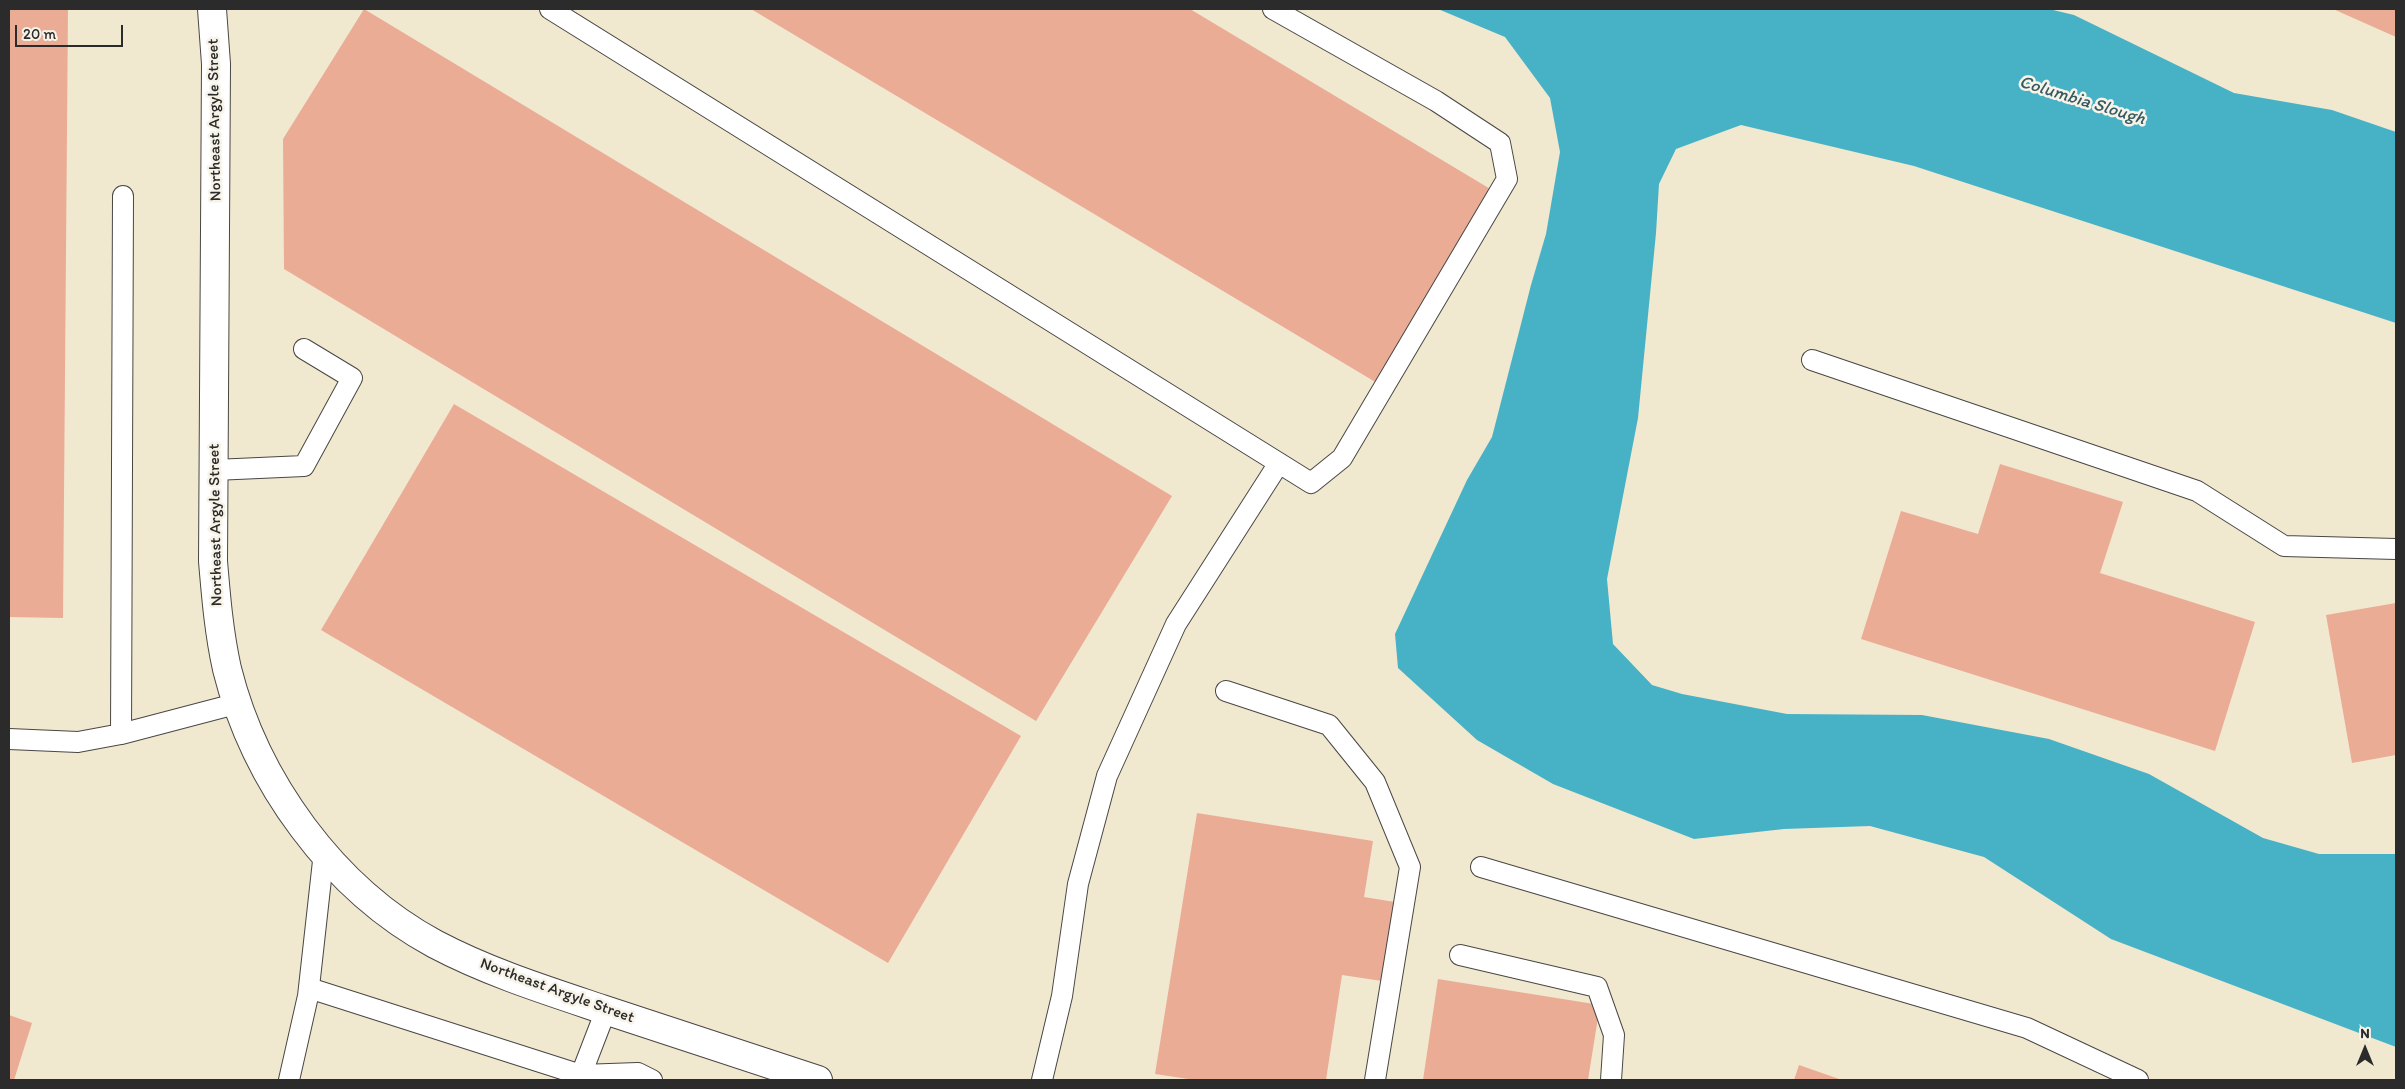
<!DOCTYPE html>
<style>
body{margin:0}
#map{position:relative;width:2405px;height:1089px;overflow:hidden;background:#f1e8d0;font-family:Itim,sans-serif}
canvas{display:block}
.frame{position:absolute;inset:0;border:10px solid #2b2b2b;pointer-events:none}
.north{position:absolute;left:2340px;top:1024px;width:50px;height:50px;-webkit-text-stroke:4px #f7f3e8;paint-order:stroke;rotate:0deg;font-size:14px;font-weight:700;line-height:20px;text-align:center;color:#2b2b2b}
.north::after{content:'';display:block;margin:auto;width:18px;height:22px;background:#2b2b2b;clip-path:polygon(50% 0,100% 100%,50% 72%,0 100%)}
.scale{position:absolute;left:15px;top:25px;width:108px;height:22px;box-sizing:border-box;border:2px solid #2b2b2b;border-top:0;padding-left:6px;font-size:15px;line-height:18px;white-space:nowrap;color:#2b2b2b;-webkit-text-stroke:4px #f7f3e8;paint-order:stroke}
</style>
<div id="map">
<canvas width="2405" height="1089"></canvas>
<div class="frame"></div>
<div class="north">N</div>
<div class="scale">20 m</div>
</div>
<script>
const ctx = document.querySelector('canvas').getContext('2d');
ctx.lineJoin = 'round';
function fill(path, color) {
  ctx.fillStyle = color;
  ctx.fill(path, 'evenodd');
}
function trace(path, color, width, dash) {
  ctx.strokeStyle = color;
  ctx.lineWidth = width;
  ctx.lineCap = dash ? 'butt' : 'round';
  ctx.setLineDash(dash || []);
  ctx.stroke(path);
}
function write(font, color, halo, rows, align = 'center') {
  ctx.font = font + ' Itim,sans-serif';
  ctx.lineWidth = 5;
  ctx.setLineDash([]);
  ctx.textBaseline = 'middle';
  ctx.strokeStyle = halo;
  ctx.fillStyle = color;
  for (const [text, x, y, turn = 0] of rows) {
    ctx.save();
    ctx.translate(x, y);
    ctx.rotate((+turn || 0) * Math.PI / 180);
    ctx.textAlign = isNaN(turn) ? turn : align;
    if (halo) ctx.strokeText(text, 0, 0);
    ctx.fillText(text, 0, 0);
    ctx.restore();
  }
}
const water = new Path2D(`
 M1438,9H2049L2074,15L2234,93L2332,110L2396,132V323L1914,166L1741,125L1676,149L1659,184L1656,233L1638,418L1607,579L1613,644L1652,685L1682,694L1787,714L1922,715L2049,739L2149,774L2263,838L2319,854H2396V1047L2111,939L1984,857L1870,826L1784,829L1694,839L1553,784L1477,740L1398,668L1395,634L1467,480L1492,437L1531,285L1546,234L1560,152L1550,98L1505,37Z`);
const building = new Path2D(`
 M9,9H68L63,618L9,617Z
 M364,9L1172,496L1036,721L284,269L283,139Z
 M751,9H1190L1492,190L1377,383Z
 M2333,9H2396V37Z
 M454,404L1021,736L888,963L321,630Z
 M2000,464L2123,502L2100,573L2255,622L2215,751L1861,639L1901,511L1978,534Z
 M2396,603V755L2352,763L2326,615Z
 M1197,813L1373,841L1364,897L1395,902L1382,981L1342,975L1326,1080H1195L1155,1074Z
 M1438,979L1600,1005L1588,1080H1423Z
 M9,1015L32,1023L14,1080H9Z
 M1799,1065L1842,1080H1794Z`);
const lane = new Path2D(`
 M550,9L1311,483L1342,458L1507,179L1500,143L1436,101L1273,9
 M1812,360L2197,491L2284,546L2396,549
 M214,470L304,466L352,378L304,349
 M1226,691L1329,725L1375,782L1410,867L1375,1080
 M121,734L239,703
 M9,739L78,742L121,734L123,196
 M1481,867L2027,1028L2138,1080
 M1460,955L1597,987L1614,1035L1611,1080
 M309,988L581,1075L638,1073L652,1080
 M289,1080L308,996L324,852
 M579,1080L606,1010
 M1042,1080L1062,996L1078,884L1107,776L1176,624L1279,463`);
const street = new Path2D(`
 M212,9L216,64L213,561C216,597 219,633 227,669C255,781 333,889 435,944C488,972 545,990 602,1009C674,1033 746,1056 818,1080`);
const streetNames = [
 ["Northeast Argyle Street",215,120,-91],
 ["Northeast Argyle Street",216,525,-91],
 ["Northeast Argyle Street",557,991,20]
];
const waterNames = [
 ["Columbia Slough",2082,101,17]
];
fill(water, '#47b2c5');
fill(building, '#ebac96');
trace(lane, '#494744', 22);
trace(street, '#494744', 30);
trace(lane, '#fff', 20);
trace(street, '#fff', 28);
write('16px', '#2b2b2b', '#f7f3e8', streetNames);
write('italic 18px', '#355a61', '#f7f3e8', waterNames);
</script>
